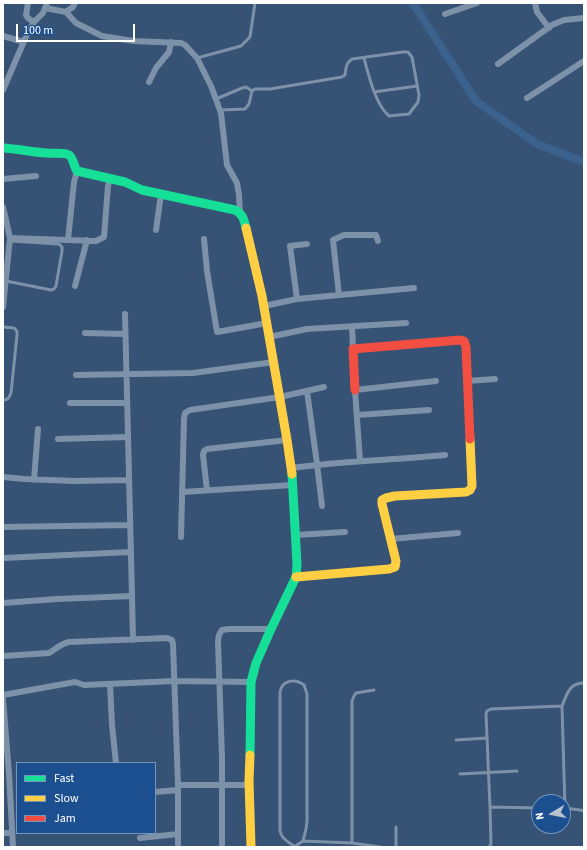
<!DOCTYPE html>
<style>
body{margin:0}
#map{position:relative;width:587px;height:850px;overflow:hidden;background:#365274;font-family:"Source Sans 3",sans-serif}
canvas{display:block}
.frame{position:absolute;inset:0;border:4px solid #fff;pointer-events:none}
.legend{position:absolute;left:16px;top:762px;width:140px;height:72px;box-sizing:border-box;background:#1b4f8f;border:1px solid #7695bc;margin:0;padding:5px 7px;list-style:none;font-size:12px;color:#fff}
.legend li{display:flex;align-items:center;gap:8px;height:20px}
.legend b{width:20px;border:1px solid #7695bc}
.north{position:absolute;left:531px;top:794px;width:40px;height:40px;box-sizing:border-box;background:#1b4f8f;border:1px solid #7695bc;border-radius:50%;rotate:260deg;font-size:11px;font-weight:700;line-height:16px;text-align:center;color:#fff}
.north::after{content:'';display:block;margin:auto;width:14px;height:18px;background:#b9c2ce;clip-path:polygon(50% 0,100% 100%,50% 72%,0 100%)}
.scale{position:absolute;left:16px;top:24px;width:119px;height:18px;box-sizing:border-box;border:2px solid #fff;border-top:0;padding-left:5px;font-size:12px;line-height:14px;white-space:nowrap;color:#fff;-webkit-text-stroke:3px #1b4f8f;paint-order:stroke}
</style>
<div id="map">
<canvas width="587" height="850"></canvas>
<div class="frame"></div>
<ul class="legend">
<li><b style="height:5px;background:#16e098"></b>Fast</li>
<li><b style="height:5px;background:#ffcf43"></b>Slow</li>
<li><b style="height:5px;background:#f24e42"></b>Jam</li>
</ul>
<div class="north">N</div>
<div class="scale">100 m</div>
</div>
<script>
const ctx = document.querySelector('canvas').getContext('2d');
ctx.lineJoin = 'round';
function trace(path, color, width, dash) {
  ctx.strokeStyle = color;
  ctx.lineWidth = width;
  ctx.lineCap = dash ? 'butt' : 'round';
  ctx.setLineDash(dash || []);
  ctx.stroke(path);
}
const canal = new Path2D(`
 M413,3L476,101L537,144L584,162`);
const lane = new Path2D(`
 M197,58L241,46L250,37L255,3
 M374,92L417,86
 M216,99L242,88L246,87L252,91
 M220,110L245,109L249,104L252,91L255,89H270L342,77L345,75C346,68 346,63 352,59L403,52H408L412,57L419,95L418,102L409,114L389,116C375,104 369,76 364,58
 M6,281L51,290L54,289L56,286L62,251V247L59,244L10,241
 M3,327L14,328L17,331V335L11,393C9,398 8,400 3,400
 M562,706L565,808
 M456,740L487,738
 M460,774L517,771
 M490,807L539,808
 M564,808L580,810L584,811
 M303,841L352,843L380,847
 M352,843V701L354,696L356,693L374,690
 M294,847L303,841L306,829L307,821V694L304,685C295,678 282,680 280,692V831C282,839 287,841 294,846
 M396,847V827
 M489,847L491,844L490,807L486,714L487,711L491,709L562,706C567,694 569,683 584,683`);
const street = new Path2D(`
 M28,3L26,15L28,18L34,22
 M535,3L537,12L549,28
 M45,8L66,12L73,7L75,3
 M66,12L76,23L102,36L133,41L181,43L185,45L197,58L211,86L221,113L227,165L237,183L239,195L240,212
 M445,14L477,3
 M3,36L24,42
 M498,64L552,25L564,20L584,18
 M149,82L156,68L169,52L171,42
 M3,90L28,32L34,22L43,13L47,3
 M527,98L584,61
 M3,179L36,176
 M3,207L10,238L3,307
 M156,230L161,194
 M10,238L96,241L104,237L108,186L110,178
 M204,239L207,271L217,332L267,323
 M68,240L74,182L77,171
 M75,286L87,240
 M339,295L333,240L344,235H376L378,241
 M297,299L290,246L307,244
 M264,306L297,299L414,288
 M125,314L132,596
 M352,326L353,349
 M85,333L125,334
 M269,337L307,329L406,323
 M76,375L193,373L274,362
 M467,381L495,379
 M307,391L317,464L322,506
 M70,403H127
 M357,415L429,410
 M58,439L128,437
 M360,461L355,390L436,381
 M291,468C342,461 394,460 445,455
 M3,477L24,479L74,481L129,480
 M34,480L38,429
 M207,490L203,455L204,451L207,449L287,440
 M182,492L292,485
 M3,527L130,525
 M296,535L345,532
 M181,537L184,419L185,413L190,410L280,397L324,387
 M391,539L458,533
 M3,558L131,552
 M3,603L57,599L132,596L133,640
 M3,656L49,653C57,649 59,644 69,642L167,638L172,640L173,644L178,785H250
 M110,684L112,725L116,763
 M3,695L75,682L84,685L175,681L251,682
 M3,699L9,774L13,847
 M178,785V847
 M155,792L178,790
 M3,833H12
 M140,838L178,834
 M222,847V758L218,641L219,635L222,630L229,629H271`);
const fast = new Path2D(`
 M3,148C18,149 32,152 47,153C53,154 64,152 69,155C73,157 74,167 77,171L125,182L142,190L235,210C243,214 244,220 246,228
 M250,755L251,682L256,663L271,629L296,577L297,564L292,474`);
const slow = new Path2D(`
 M246,228L262,296L287,440L292,474
 M296,577L389,569L395,567L396,561L382,504V500L386,498L395,496L466,492L470,490L472,486L470,439
 M250,755L249,781L251,847`);
const jam = new Path2D(`
 M355,390L353,349L460,340L464,341L466,347L470,439`);
trace(canal, '#3b618d', 8);
trace(lane, '#7d92a8', 3);
trace(street, '#7d92a8', 6);
trace(fast, '#16e098', 9);
trace(slow, '#ffcf43', 9);
trace(jam, '#f24e42', 9);
</script>
